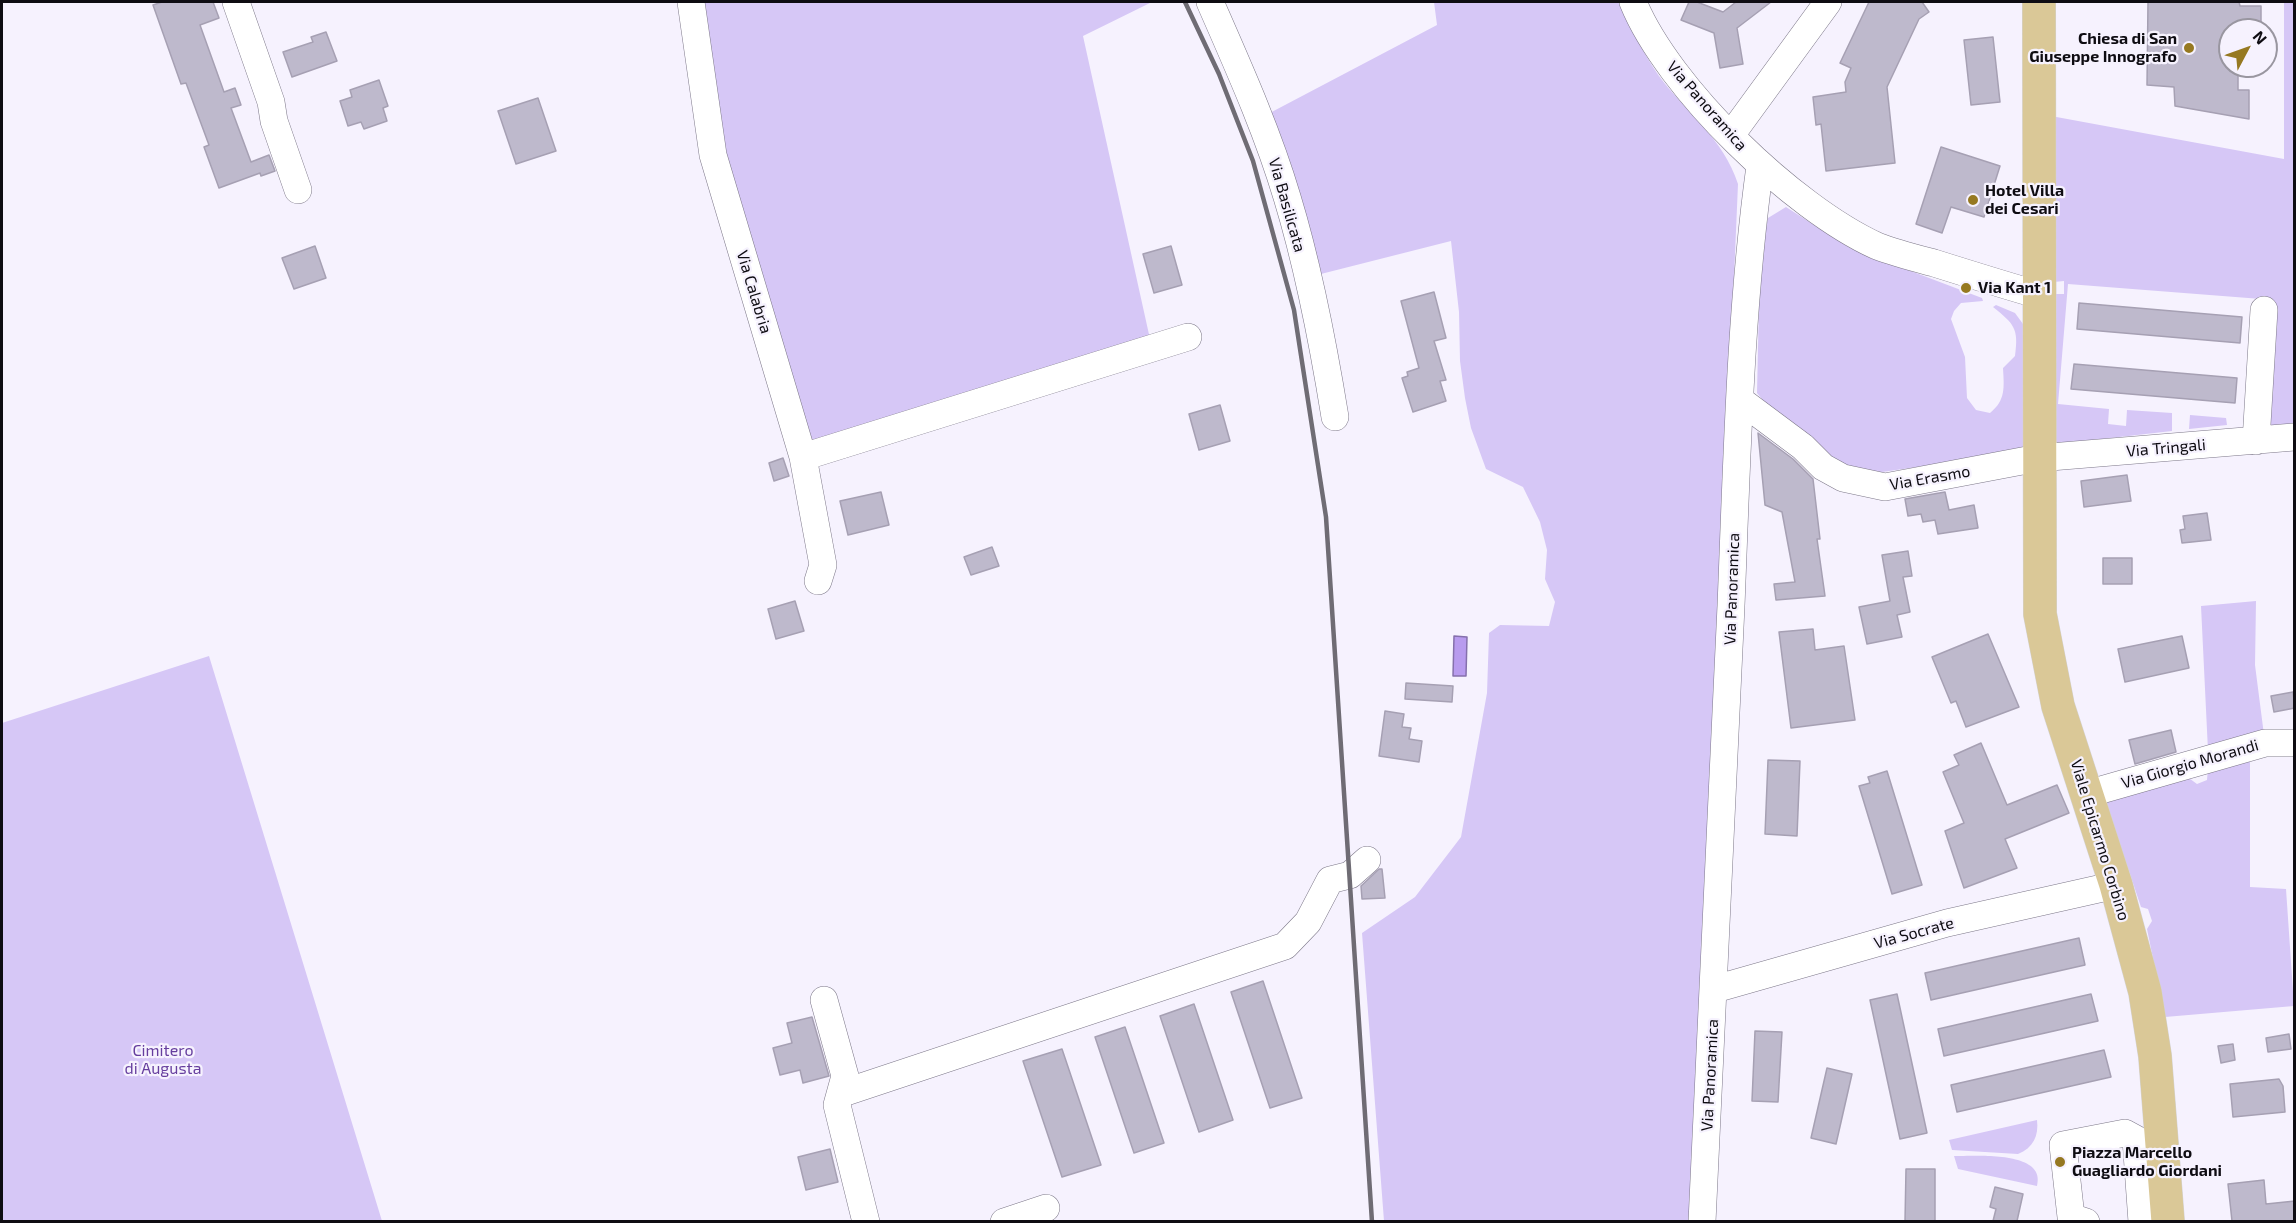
<!DOCTYPE html>
<style>
body{margin:0}
#map{position:relative;width:2296px;height:1223px;overflow:hidden;background:#f6f2fe;font-family:"Exo 2",sans-serif}
canvas{display:block}
.frame{position:absolute;inset:0;border:3px solid #0e0c12;pointer-events:none}
.north{position:absolute;left:2218px;top:18px;width:60px;height:60px;box-sizing:border-box;background:#f6f2fe;border:2px solid #9996a0;border-radius:50%;rotate:49deg;font-size:16px;font-weight:700;line-height:24px;text-align:center;color:#0e0c12}
.north::after{content:'';display:block;margin:auto;width:21px;height:27px;background:#967921;clip-path:polygon(50% 0,100% 100%,50% 72%,0 100%)}
</style>
<div id="map">
<canvas width="2296" height="1223"></canvas>
<div class="frame"></div>
<div class="north">N</div>
</div>
<script>
const ctx = document.querySelector('canvas').getContext('2d');
ctx.lineJoin = 'round';
function fill(path, color) {
  ctx.fillStyle = color;
  ctx.fill(path, 'evenodd');
}
function trace(path, color, width, dash) {
  ctx.strokeStyle = color;
  ctx.lineWidth = width;
  ctx.lineCap = dash ? 'butt' : 'round';
  ctx.setLineDash(dash || []);
  ctx.stroke(path);
}
function write(font, color, halo, rows, align = 'center') {
  ctx.font = font + ' "Exo 2",sans-serif';
  ctx.lineWidth = 4.5;
  ctx.setLineDash([]);
  ctx.textBaseline = 'middle';
  ctx.strokeStyle = halo;
  ctx.fillStyle = color;
  for (const [text, x, y, turn = 0] of rows) {
    ctx.save();
    ctx.translate(x, y);
    ctx.rotate((+turn || 0) * Math.PI / 180);
    ctx.textAlign = isNaN(turn) ? turn : align;
    if (halo) ctx.strokeText(text, 0, 0);
    ctx.fillText(text, 0, 0);
    ctx.restore();
  }
}
const green = new Path2D(`
 M696,2H1152L1083,36L1150,339L810,445L719,161Z
 M1434,2H1620C1630,27 1643,53 1659,76C1686,112 1724,139 1738,184L1702,1023L1690,1221H1384L1362,933L1415,897L1461,837L1487,693L1489,633L1500,625L1549,626L1555,602L1545,579L1547,550L1540,522L1523,487L1486,469L1471,428L1465,398L1460,361L1459,312L1451,241L1313,276L1266,115L1437,25Z
 M2284,2H2294V429H2270L2265,420L2274,300L2068,284L2058,404L2109,409L2108,424L2126,426L2127,410L2172,413V431L2058,444L2053,438L2055,294H2064V281L2054,282L2051,116L2284,159Z
 M1786,207L1850,248L1982,298L1983,301L1961,303L1954,311L1951,319L1965,357L1967,398L1976,410L1990,413C2006,400 2004,387 2003,368L2015,356C2019,328 2014,324 1993,307L1996,305L2015,313L2023,324L2029,451L1868,474L1835,460L1770,409L1757,393L1760,256L1768,218Z
 M2190,415L2226,418L2227,425L2189,429Z
 M2256,601L2255,665L2264,735L2208,751L2201,606Z
 M209,656L382,1221H2V723Z
 M2250,755V887L2286,889L2294,1006L2165,1017L2147,929L2152,921L2148,909L2141,907L2105,800L2182,773L2197,784L2207,780L2208,767Z
 M2037,1120C2039,1136 2033,1148 2018,1154L1952,1150L1949,1140Z
 M1954,1156C1974,1156 2047,1150 2037,1186L1958,1169Z`);
const water = new Path2D(`
 M1454,636L1467,637L1466,676H1453Z`);
const building = new Path2D(`
 M162,2H213L219,18L200,25L224,92L235,88L241,105L231,108L251,162L269,155L275,171L261,176L260,173L219,188L204,147L209,145L186,83L181,84L153,5Z
 M1689,2H1697L1723,12L1736,2H1771L1737,28L1743,64L1720,68L1714,33L1681,20Z
 M1869,2H1922L1929,12L1919,19L1887,87L1895,163L1826,171L1821,124L1816,125L1813,97L1846,92L1845,82L1851,68L1840,63Z
 M2148,2H2239L2240,6H2261V21L2258,30H2230V66H2238V90H2249V119L2175,106L2174,87L2147,85Z
 M326,32L337,61L292,77L283,52L313,42L311,37Z
 M1993,37L2000,102L1971,105L1964,40Z
 M379,80L388,106L383,108L387,121L364,129L361,122L348,126L340,101L352,97L350,90Z
 M538,98L556,151L516,164L498,111Z
 M1941,147L2000,166L1984,217L1951,207L1942,233L1916,224Z
 M315,246L326,278L294,289L282,258Z
 M1171,246L1182,285L1154,293L1143,254Z
 M1434,292L1446,338L1434,341L1446,380L1440,381L1446,401L1413,412L1402,378L1408,376L1407,372L1419,368L1401,301Z
 M2079,303L2242,317L2240,343L2077,329Z
 M2074,364L2237,378L2235,403L2071,389Z
 M1220,405L1230,441L1199,450L1189,414Z
 M1758,433L1793,459L1813,479L1820,539H1817L1825,596L1776,600L1774,584L1795,582L1782,512L1765,505Z
 M783,458L789,476L774,481L769,463Z
 M2127,475L2131,501L2084,507L2081,481Z
 M881,492L889,525L848,535L840,501Z
 M1945,492L1949,510L1974,505L1978,528L1938,534L1935,520L1923,522L1921,514L1908,516L1905,499Z
 M2207,513L2211,540L2182,543L2180,530L2185,529L2183,516Z
 M992,547L999,566L971,575L964,557Z
 M1908,551L1912,576L1903,577L1910,612L1897,615L1902,637L1867,644L1859,607L1890,601L1882,555Z
 M2103,558H2132V584H2103Z
 M795,601L804,631L776,639L768,609Z
 M1813,629L1815,650L1844,646L1855,720L1791,728L1779,632Z
 M1988,634L2019,707L1966,727L1956,701L1951,703L1932,657Z
 M2182,636L2189,668L2125,682L2118,649Z
 M1406,683L1453,686L1452,702L1405,699Z
 M2293,692L2295,708L2274,712L2271,696Z
 M1385,711L1404,714L1402,727L1411,728L1409,739L1422,741L1419,762L1379,756Z
 M2171,730L2176,752L2135,764L2129,740Z
 M1981,743L2007,805L2057,785L2069,813L2005,839L2017,868L1964,888L1945,831L1964,823L1943,772L1959,765L1954,755Z
 M1768,760L1800,761L1797,836L1765,834Z
 M1887,771L1922,885L1892,894L1859,786L1870,783L1868,777Z
 M1379,869H1382L1385,898L1362,899L1361,886Z
 M2079,938L2085,965L1931,1000L1925,973Z
 M1263,981L1302,1098L1270,1108L1231,992Z
 M1897,994L1927,1133L1900,1139L1870,1000Z
 M2091,994L2098,1021L1944,1056L1938,1029Z
 M1194,1004L1233,1120L1199,1132L1160,1016Z
 M812,1017L829,1076L803,1083L800,1070L780,1075L773,1048L792,1043L787,1023Z
 M1125,1027L1164,1143L1134,1153L1095,1037Z
 M1755,1031L1782,1032L1778,1102L1752,1101Z
 M2289,1034L2291,1049L2268,1052L2266,1038Z
 M2233,1044L2235,1060L2221,1063L2218,1046Z
 M1062,1049L1101,1165L1062,1177L1023,1061Z
 M2104,1050L2111,1077L1957,1112L1951,1085Z
 M1827,1068L1852,1074L1836,1144L1811,1138Z
 M2279,1079L2283,1086L2285,1112L2233,1117L2230,1084Z
 M830,1149L838,1182L806,1190L798,1157Z
 M1906,1169H1935V1221H1905Z
 M2264,1180L2266,1204L2295,1201V1221H2232L2228,1184Z
 M1995,1187L2023,1194L2017,1221H1993L1996,1209L1990,1207Z`);
const minor = new Path2D(`
 M236,2L271,102L274,121L298,190
 M691,2L713,155L803,457L823,565L818,581
 M1210,2C1238,66 1267,130 1287,197C1309,269 1323,343 1335,417
 M1633,2C1668,88 1793,208 1877,246C1895,253 1915,258 1934,263C1969,274 2004,285 2039,295
 M1731,135L1828,2
 M1740,400L1803,447L1823,467L1843,478L1885,487L2038,458L2294,437
 M2256,441L2264,310
 M803,457L1188,337
 M2087,794L2265,743H2294
 M1715,989L1947,923L2116,885
 M824,1000L845,1076L837,1105L866,1222
 M840,1094L1285,946L1308,922L1330,880L1350,875L1367,860
 M1004,1222L1046,1208
 M1702,1222C1713,1016 1722,811 1731,606C1737,459 1740,312 1760,166
 M2086,1222L2071,1217L2063,1145L2125,1133L2136,1139L2142,1222`);
const major = new Path2D(`
 M2039,2L2040,614L2058,706L2116,885L2145,992L2155,1056L2168,1222`);
const rail = new Path2D(`
 M1185,2L1219,74L1253,161L1294,310L1326,517L1372,1222`);
const markers = [
 [2189,48,6,"#967921"],
 [1973,200,6,"#967921"],
 [1966,288,6,"#967921"],
 [2060,1162,6,"#967921"]
];
const poiNames = [
 ["Chiesa di San",2177,39,"right"],
 ["Giuseppe Innografo",2177,57,"right"],
 ["Hotel Villa",1985,191],
 ["dei Cesari",1985,209],
 ["Via Kant 1",1978,288],
 ["Piazza Marcello",2072,1153],
 ["Guagliardo Giordani",2072,1171]
];
const streetNames = [
 ["Via Panoramica",1707,106,49],
 ["Via Basilicata",1287,205,74],
 ["Via Calabria",754,292,73],
 ["Via Tringali",2166,448,-5],
 ["Via Erasmo",1930,478,-10],
 ["Via Panoramica",1732,589,-88],
 ["Via Giorgio Morandi",2190,764,-16],
 ["Viale Epicarmo Corbino",2100,840,73],
 ["Via Socrate",1914,933,-15],
 ["Via Panoramica",1710,1075,-87]
];
const parkNames = [
 ["Cimitero",163,1051],
 ["di Augusta",163,1069]
];
fill(green, '#d6c7f6');
fill(water, '#b89bee');
trace(water, '#8570ac', 1.5);
fill(building, '#beb9cc');
trace(building, '#a6a0b3', 1.5);
trace(minor, '#7d7889', 28);
trace(major, '#d4d3d4', 34);
trace(minor, '#fff', 27);
trace(major, '#dac897', 33);
trace(rail, '#6f6c74', 4.5);
for (const [x, y, r, color] of markers) {
  const dot = new Path2D();
  dot.arc(x, y, r, 0, 2 * Math.PI);
  ctx.fillStyle = color;
  ctx.fill(dot);
  trace(dot, '#f6f2fe', 2);
}
write('bold 16px', '#0e0c12', '#f6f2fe', poiNames, 'left');
write('16px', '#0e0c12', '#f6f2fe', streetNames);
write('16px', '#663e9e', '#f6f2fe', parkNames);
</script>
